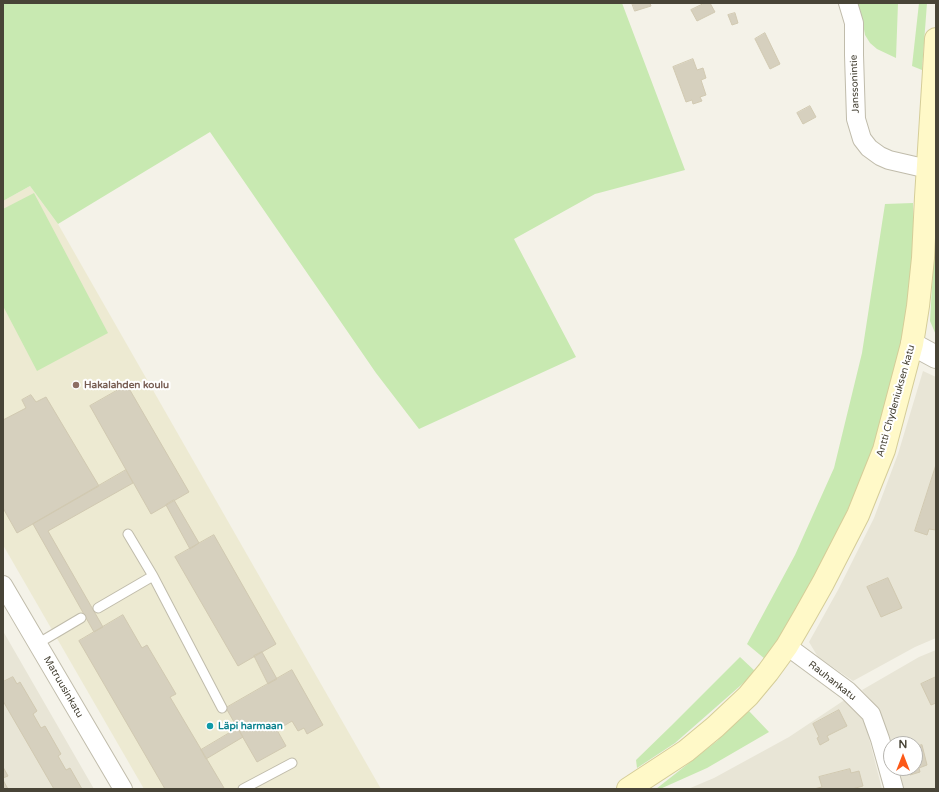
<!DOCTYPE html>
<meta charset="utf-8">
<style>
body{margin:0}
#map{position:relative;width:939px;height:792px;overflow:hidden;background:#f4f2e8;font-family:"Varela Round",sans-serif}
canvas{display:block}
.frame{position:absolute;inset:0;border:4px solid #484437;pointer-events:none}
.north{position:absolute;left:883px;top:736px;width:40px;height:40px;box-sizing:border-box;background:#fff;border:1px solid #b6b4af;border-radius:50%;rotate:0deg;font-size:11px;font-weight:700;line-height:16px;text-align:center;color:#484437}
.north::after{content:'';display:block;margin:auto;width:14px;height:18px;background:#fc5918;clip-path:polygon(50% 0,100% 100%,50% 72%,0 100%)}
</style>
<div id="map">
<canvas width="939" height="792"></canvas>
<div class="frame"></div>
<div class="north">N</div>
</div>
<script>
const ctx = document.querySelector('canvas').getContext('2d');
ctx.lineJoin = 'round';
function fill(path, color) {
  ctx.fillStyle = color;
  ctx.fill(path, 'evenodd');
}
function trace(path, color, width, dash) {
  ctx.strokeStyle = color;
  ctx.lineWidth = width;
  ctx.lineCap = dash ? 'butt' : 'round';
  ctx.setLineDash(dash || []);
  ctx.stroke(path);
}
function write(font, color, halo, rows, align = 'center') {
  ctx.font = font + ' "Varela Round",sans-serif';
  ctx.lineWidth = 4;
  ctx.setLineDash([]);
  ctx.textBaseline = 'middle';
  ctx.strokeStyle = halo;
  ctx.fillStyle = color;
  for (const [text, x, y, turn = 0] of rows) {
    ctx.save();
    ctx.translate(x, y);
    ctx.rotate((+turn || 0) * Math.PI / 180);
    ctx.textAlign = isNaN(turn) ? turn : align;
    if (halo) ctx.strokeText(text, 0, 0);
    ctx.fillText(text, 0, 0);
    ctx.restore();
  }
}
const residential = new Path2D(`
 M923,371L936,377V638L915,647L853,681L818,657L809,642L838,590L874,518L898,454Z
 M3,631L94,789H3Z
 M936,650V789H904L898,768H915V744H892L889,735L875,705L862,690L919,657Z
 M846,699L864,719L882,789H688L714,778L789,737Z`);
const education = new Path2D(`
 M30,186L58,224L381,789H144L3,545V201Z`);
const green = new Path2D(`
 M3,3H622L685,170L595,194L514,239L576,357L419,429L376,373L210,132L58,224L30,186L3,201Z
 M857,3H898L896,58L877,49L870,43L865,35L862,18Z
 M919,3H927L922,70L912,66Z
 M34,193L108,333L37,371L3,306V209Z
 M913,203L914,257L904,332L895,378L872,451L838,533L802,604L765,659L747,644L795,555L834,468L862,353L885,204Z
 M936,218V335L930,321Z
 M740,657L756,672L675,743L637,768L636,760L672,725Z
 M749,711L769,732L707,768L660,789H656L717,741L743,714Z`);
const building = new Path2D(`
 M632,3H650L651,6L635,11Z
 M705,3H710L715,12L697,21L691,10Z
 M735,13L738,23L732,25L728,15Z
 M765,33L780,64L770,69L755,39Z
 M693,59L697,70L703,68L706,78L701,80L706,95L700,97L702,101L693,104L692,100L686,102L673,67Z
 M810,106L816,117L803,124L797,113Z
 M127,385L189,492L151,514L90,406Z
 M31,395L36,402L46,397L99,486L17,533L3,508V420L26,408L22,400Z
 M936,465V530L929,529L927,535L915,531Z
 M126,470L133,483L48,531L103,627L94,632L33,524Z
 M174,500L199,543L190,549L166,505Z
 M214,535L276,644L238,666L175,557Z
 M888,578L902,608L881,617L867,587Z
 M123,615L142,648L147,645L176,694L170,697L224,788L223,789H165L79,641Z
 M262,652L277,679L268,684L254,656Z
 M292,670L323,725L307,734L304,728L298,731L292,721L277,730L286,746L257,762L226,708Z
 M13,677L17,684L20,682L37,711L33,714L41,728L45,726L61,754L58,756L66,770L70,768L82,789H54L3,701V682Z
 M936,677V703L931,705L921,684Z
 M839,710L847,726L827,736L829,740L820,745L817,738L819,737L813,724Z
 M238,728L243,737L206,759L201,750Z
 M922,745L927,765L919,768L920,772L910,775L908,768H915V747Z
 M3,767L8,776L3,778Z
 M850,769L851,773L859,771L863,786L852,789H814L822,787L819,777Z
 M3,780L8,789H3Z`);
const service = new Path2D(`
 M128,534L153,576
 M98,608L153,576L222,708
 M37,644L81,618
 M243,789L292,763`);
const minor = new Path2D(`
 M848,3L854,23V55L856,119L862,139L869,148L880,156L889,160L928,169H936
 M3,585L123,789
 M787,646L848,691L871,714L880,739L894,789`);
const tertiary = new Path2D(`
 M912,344L936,357`);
const secondary = new Path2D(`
 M628,789L686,751L715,727L748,696L768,672L787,646L805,615L823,583L858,515L884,450L912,344L918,306L923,258L926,197L936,39`);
const markers = [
 [76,385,4,"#8d6e63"],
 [210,726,4,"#0f9aa8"]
];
const streetNames = [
 ["Janssonintie",855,84,-92],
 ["Antti Chydeniuksen katu",896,401,-74],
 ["Rauhankatu",832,681,38],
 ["Matruusinkatu",63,687,60]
];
const educationNames = [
 ["Hakalahden koulu",84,385]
];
const cultureNames = [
 ["Läpi harmaan",218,726]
];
fill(residential, '#e8e5d6');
fill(education, '#edead2');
fill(green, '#c8e9b1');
fill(building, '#d6d0be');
trace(building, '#d1c9b1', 1);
trace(service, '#c0bcab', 11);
trace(minor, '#c0bcab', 20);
trace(tertiary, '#c0bcab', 24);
trace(secondary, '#d5cd98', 24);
trace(service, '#fff', 9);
trace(minor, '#fff', 18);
trace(tertiary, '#fff', 22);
trace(secondary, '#fff9c8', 22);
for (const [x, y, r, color] of markers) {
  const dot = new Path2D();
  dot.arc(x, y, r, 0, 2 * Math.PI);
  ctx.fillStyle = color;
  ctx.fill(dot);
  trace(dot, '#fff', 1.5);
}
write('10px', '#484437', '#fff', streetNames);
write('bold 10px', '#785e54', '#fff', educationNames, 'left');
write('bold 10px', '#0d838f', '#fff', cultureNames, 'left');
</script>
